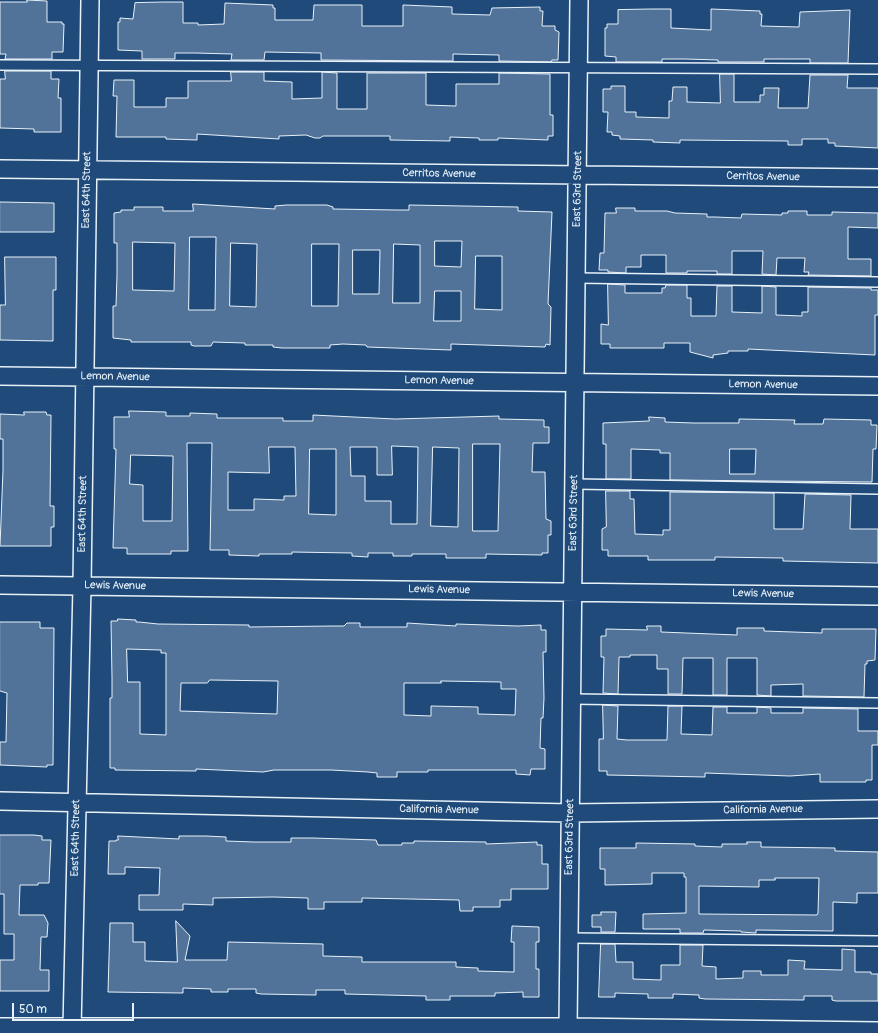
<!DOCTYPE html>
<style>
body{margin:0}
#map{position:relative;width:878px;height:1033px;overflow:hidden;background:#1f4a7a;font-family:Pangolin,sans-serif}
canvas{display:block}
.scale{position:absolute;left:12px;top:1003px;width:122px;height:18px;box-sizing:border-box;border:2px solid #e8f1f8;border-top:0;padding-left:5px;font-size:12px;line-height:14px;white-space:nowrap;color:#e8f1f8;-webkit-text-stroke:3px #1f4a7a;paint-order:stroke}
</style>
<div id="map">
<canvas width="878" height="1033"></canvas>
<div class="scale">50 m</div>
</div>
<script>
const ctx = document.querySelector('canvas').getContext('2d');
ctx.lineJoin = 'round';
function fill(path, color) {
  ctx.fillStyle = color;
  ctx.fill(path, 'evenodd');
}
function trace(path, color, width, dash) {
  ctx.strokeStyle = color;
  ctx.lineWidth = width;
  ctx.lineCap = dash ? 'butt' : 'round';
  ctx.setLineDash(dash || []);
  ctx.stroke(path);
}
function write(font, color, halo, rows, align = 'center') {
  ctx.font = font + ' Pangolin,sans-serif';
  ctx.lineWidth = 3;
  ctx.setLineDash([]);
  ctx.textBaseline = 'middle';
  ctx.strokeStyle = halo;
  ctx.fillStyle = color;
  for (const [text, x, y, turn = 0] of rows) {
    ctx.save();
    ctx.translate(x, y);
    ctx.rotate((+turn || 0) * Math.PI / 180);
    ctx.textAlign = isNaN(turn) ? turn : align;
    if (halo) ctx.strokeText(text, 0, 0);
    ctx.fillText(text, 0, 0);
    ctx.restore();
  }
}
const building = new Path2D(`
 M27,0L47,1V22H62V24H64L63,52H52V59H5L6,54H0V2H27Z
 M164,2H183V23H198V25L224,24L225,3L273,5V8H275V20H313L314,5H362V26H403V5L452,7V14L490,15L492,8L540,7V11H543L542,26H555V30L559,32L558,60H552L551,62L499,61V55L453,54V61L321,60V53L265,52L264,60H231L232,54L195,53H175V59H142V51L118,50V22H120V18L133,19L135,3Z
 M651,9H671V28L711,30V9L760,11V14H762L761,26L799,27L800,12L850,10L848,63H810V59H764V62H718V60L686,59H662V62H616V57L605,56V28H607V24H618V10Z
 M5,71H51V79H59L58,98H61V132H34V129L0,128V79H5Z
 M231,72H264V81L292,82V99L322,98V72L337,73V109H367V73H426V105L456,106V84H499V73L550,74V115H553V136H548V140L498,138V140H479V138L450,137V141L390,140V136H323L320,138H315L306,135L279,136V139L197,134V140L166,139V137H116L117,96H113L114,80H134V107H166V98H188V81H231Z
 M720,74H734V102H760V95H764V88H779L778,108H808L810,75H848L847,88H878V148L835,146V143H828V139H802V145H788V141L680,140V143L653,142V140L620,139V136L612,135V132H607L608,112H603V89H611V86H625V112H636V117L669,118V101H672L673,87H687V102L720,103Z
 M0,202L54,203V232H0Z
 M193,204L275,209V206L286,205H327L333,207V209L397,210H409V205L518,207V211L552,212L548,304L551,307L550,345L546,344L545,347L451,344V350L367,347L366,345L343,344L330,345V348H282L273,347V345H245V343L213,342L211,346H194L191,345V342H131V340L113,338V306H116L117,275V243H114V213L121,212V210H134V207H163V211H193ZM190,237H216L215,310H189ZM435,241H462L461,267L435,266ZM133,242L175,243L174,291L133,290ZM231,243L257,244L256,307L230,306ZM312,244H339L338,306H312ZM394,244L420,245V303H393ZM353,250H380L379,294H353ZM476,256H502V310L475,309ZM435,291H461V321H434Z
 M616,208H635V211H667L675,213L707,214V217H715L741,218L742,214L782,215V213H788V211H807V215H832V212L878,213V228L848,227V259H871V276L808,275L809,272H804L805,258H777L776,275L762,274L763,251H732V274H717V271H687V273H666V255H641V267H626V273L608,272V270H599L600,253H604L605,213H616Z
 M5,257H56V290H53V341L0,340V305H5Z
 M608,284L625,285V293H662V288H665L666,285H687V298H691V316H716L717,286H732V312L762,313V286L776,287V315L802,316V312H808V287L871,288V290H878V315H875V355L748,349V351H728V353L713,355V358L690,352V343H664V348H610V344H601V324L608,325Z
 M129,411L166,412V416H190V413L217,414V418H283V421H313V415L395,419L499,416V419L544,420V427H549V443H533L532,472H545L546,519L551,521V535H548V553H542V555L486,554V558H446V554H412V556H393V553H368V557L352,556V553L292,552V554H259V556L229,555V550H210L212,443H187L188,551H171V554H127V548H113L116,449H114V417H129ZM473,444H500L498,531H473ZM392,446L418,447L417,524H391V501H365V476H351L350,447H377V475H392ZM269,447H295L296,496H284V500L254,499V510H228V472L269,473ZM433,447L459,448L458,527L431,526ZM310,449H336V515L309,514ZM131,455L173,456L172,521H143V485L130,484Z
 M24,412H46L47,415H51L50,506H54V527H51V546H0L3,470V439H0V414L24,415Z
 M649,417L665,418V422L694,423H739V419L795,420L794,424H823L824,419L871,420V425H877L876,449H873L872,482L670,480V453H660V450L631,449V479H606V444H603V423L649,421ZM730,449H756L755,474H730Z
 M606,491H630V499H634L635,534L663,535V530H670V492L774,493V529H803L805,494L851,495L850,529H878V563L783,561V558L715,557V560H648V556H608V550H602V529L606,527Z
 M118,619L136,620V622H139L158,624L249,625V627L333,626H344L347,623H360V627H407V623L456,626V624L518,626L541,625V630H546V652H543L544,698L543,718H541L540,748L545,749V769H531L530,775L516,774V770H428V772H397V777H377V773L368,772L331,770H274L263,772L196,769V771L115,770V768H110V698H112V678L111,621H117ZM127,649L161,650V653H166V735L140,734V682H128ZM210,680L278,681L277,714L180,711L181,683H207ZM441,681L501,682V689H516L515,715L478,714V707L431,706V716L404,715V683H441Z
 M0,622H40V628H54L53,765H47V767L0,765V742H6L7,693L0,691Z
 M647,626H661V632L737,635V628H764V631L822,633V629H876L875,660L867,661V664H865L864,697L803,696V684L771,685V696L757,695V658H727V695H713V658H683L682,694H668V669H657V655H630V657H619L618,694L603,693L604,657H601V636H606V629L647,630Z
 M603,705L618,706L617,739L627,740H667L668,706H682L681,734L712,735L713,707H727V713H757V707L771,708V713H803V708L858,709V731H878V745H872V780H866V782H820V774L790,776L705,773V777L607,775V771H599V739H603Z
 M0,835H34L42,836V840H51L49,883H38V885H20L19,915H44L48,923L47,937H41L40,970H49V991H0V960H14V934H4V894H0Z
 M118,836L179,839V836H206L226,837V841L254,842H291V838H313L376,840L378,845H402V843H414V841L486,842V844L537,842V845H542V864H548V889H511V900H500V907H473V911H460L459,900L362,898V902H324V909H308V898L273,897L213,898V905L183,904V910H139V895H159L160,868L125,867V874H108L109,841H116V840H118Z
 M747,842H761V847L835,848V851L878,852V893H857V903L833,902V931L756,930V933L741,932V931L704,930L703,933H680V929H643V914L686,913V877H684V873H652V884L605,885V869H600V848H636V843L695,844V846L722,847V844H747ZM775,878H819L818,913L817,915L699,914V886L759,887V880H775Z
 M601,912H616L615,932H601V927H592V915H601Z
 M176,921L190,936L185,960H227L228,942L323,944V956L362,957V962H456V967L478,968V971L514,972V942H511L512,926L539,927V942H536V969H539V997H523V992L495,993V996H450V1000H426V996L345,994V990H316V995L261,994L256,993V989H228V992H211V989L183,988V993L108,992L110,923H133V942H145V961L177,962Z
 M601,944H615L616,962H633V979L661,980V965H680V945H703L702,966L716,967V979L743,978V971H761V975H788V960L805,961L804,969L842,970V949L855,950V972H871V974H878V1001H836L832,1000V996H804V1000L705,999L699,998V995L673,994V998H648V994L615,993V997H599Z`);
const lane = new Path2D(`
 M0,65L878,69
 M577,278L878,282
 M575,484L878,489
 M572,699L878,703
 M569,938L878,941`);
const street = new Path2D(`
 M0,169L878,178
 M0,376L878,386
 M0,585L878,596
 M0,801L571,813L878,809
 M0,1027H568L878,1031
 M568,1027L579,0
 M72,1028L82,586L90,0`);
const streetNames = [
 ["Cerritos Avenue",439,174,1],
 ["Cerritos Avenue",763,177,1],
 ["East 63rd Street",578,189,-89],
 ["East 64th Street",87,190,-89],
 ["Lemon Avenue",115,377,1],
 ["Lemon Avenue",439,381,1],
 ["Lemon Avenue",763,385,1],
 ["East 63rd Street",574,513,-89],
 ["East 64th Street",83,514,-89],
 ["Lewis Avenue",115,586,1],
 ["Lewis Avenue",439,590,1],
 ["Lewis Avenue",763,594,1],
 ["California Avenue",439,810,1],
 ["California Avenue",763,810,-1],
 ["East 63rd Street",570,837,-89],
 ["East 64th Street",76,838,-89]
];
fill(building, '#517399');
trace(building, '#e8f1f8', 1);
trace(lane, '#e8f1f8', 12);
trace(street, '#e8f1f8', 20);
trace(lane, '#1f4a7a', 9);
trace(street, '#1f4a7a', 17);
write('11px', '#e8f1f8', '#1f4a7a', streetNames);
</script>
